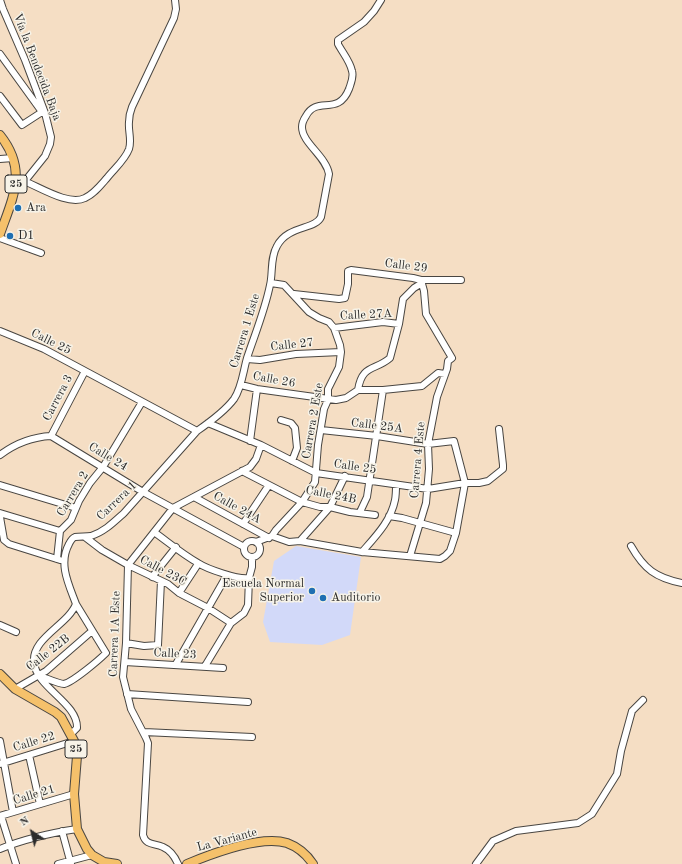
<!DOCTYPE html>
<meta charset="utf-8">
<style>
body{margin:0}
#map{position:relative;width:682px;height:864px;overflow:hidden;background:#f5dec4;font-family:"Old Standard TT",serif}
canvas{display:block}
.north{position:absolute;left:12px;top:812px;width:40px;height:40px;-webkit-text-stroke:3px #f7f3e8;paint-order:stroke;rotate:325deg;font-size:11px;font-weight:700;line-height:16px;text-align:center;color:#2b2b2b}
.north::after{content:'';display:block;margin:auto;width:14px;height:18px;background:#2b2b2b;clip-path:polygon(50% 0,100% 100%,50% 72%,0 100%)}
</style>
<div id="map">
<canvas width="682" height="864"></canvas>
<div class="north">N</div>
</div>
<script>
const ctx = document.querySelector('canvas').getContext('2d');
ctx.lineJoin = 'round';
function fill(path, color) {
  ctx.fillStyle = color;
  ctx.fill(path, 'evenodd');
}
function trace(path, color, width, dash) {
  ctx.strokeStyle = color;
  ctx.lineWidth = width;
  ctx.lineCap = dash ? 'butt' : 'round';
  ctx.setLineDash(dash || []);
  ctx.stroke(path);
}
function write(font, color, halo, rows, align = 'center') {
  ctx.font = font + ' "Old Standard TT",serif';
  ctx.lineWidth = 3;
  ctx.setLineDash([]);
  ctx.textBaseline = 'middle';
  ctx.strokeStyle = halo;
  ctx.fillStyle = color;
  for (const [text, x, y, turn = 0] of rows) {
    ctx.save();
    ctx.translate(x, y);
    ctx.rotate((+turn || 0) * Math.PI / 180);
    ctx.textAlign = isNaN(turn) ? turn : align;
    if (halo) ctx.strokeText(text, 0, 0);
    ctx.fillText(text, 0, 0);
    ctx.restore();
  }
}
const built = new Path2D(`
 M296,546L361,557L350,635L322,645L270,642L263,622L274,561Z`);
const minor = new Path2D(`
 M0,0L3,9L25,60L45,113L51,137L50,144L45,156L25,181
 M0,54L42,112L22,125L0,96
 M0,159L13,158
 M16,178C34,183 67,207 85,198C94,194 100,186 107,178C114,169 125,160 129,149C132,140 128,131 129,122C129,117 130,112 132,107L174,18L176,9L175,0
 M0,238L41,253
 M271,283L284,285L309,312L319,318L329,322L334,328L340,345L341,352L339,367L328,389V400L324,409L318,445L315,482L302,502L276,530L272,536
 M294,294L339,299L345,298L348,284V271L351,270L413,278L421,280H461
 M334,328L383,322L399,324
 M0,331L44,349L197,431
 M247,359L260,360L296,354L341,352
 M241,385L257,389L336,400L346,398L358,390
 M358,390C362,364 375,371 390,358L399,324L403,299L414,288L422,283
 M358,390H383L422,386L438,373L445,374
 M281,420L291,423L295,428L297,448L292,461
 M208,423L261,445L316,473L428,489L465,483H479L488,481L503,469V465L499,429
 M51,436L85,371
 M250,441L257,389
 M0,455C16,443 31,437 51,436L143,492L244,547
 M242,471L302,502L320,507H330L350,512L375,515
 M0,485L76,508
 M194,497L269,538
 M360,512L367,497L383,390
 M0,513L60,531
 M389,516L402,518L456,533
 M0,517L4,540L9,544L60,560
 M243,524L269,485
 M154,532C168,542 182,554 198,563C207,569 239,580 249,578
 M85,537L102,550L128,565L168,584L179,593L208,608L231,623
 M300,541L330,507L345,476
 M244 549a8 8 0 1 1 16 0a8 8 0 1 1-16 0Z
 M256,542L272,536L289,542L300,541L362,552L440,559L445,556L450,551L456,533L465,483L454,441L428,444L377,436L321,430
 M631,546C644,569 656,578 682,583
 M362,552C375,537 391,521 395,500C396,495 396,490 396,485
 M410,556L426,503L429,469L428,444L437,397L447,369L448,361L452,358L426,314L424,291L421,280
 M57,559L60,531L71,520L79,501L90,483L103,467L142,402
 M152,577L176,547
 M179,593L198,564
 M0,625L16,632
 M126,643L144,646L158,645L161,581
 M125,662L223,668
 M176,664L227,575
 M205,666L231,623L244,613L248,605L249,578L252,567V558
 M40,676C46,678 59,684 64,684C73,682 99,660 106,653L76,604
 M15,689L46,671L92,631
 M127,694L248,702
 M144,732L252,737
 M71,734L77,728C78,703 37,688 34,663C31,638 68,625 76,604C69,585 58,564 69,544C70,542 72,538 75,537C80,536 86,537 91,536C104,532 114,522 124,513L197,431C210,422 225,411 234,399C242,387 243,372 247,358C255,334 265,310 270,285C273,273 270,258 277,246C288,225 315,230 321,217L329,174C326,156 302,143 302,127C302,123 304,119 306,116C317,95 338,117 349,89C351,83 354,77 352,71C350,61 342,52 338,44V40L364,22L374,11L381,0
 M0,741L13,812
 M29,755L40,804
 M0,764L74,741
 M0,816L74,794
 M1,816L16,864
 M62,831L71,864
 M0,849C24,839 51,833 77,829
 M58,864L92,855
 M178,864C175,857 170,850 163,847C155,843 146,846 143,835L148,743L146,738L131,709L123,677L126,643L128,565L173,508L250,467L256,459L261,445
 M476,864L493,841L516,831L578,823L592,814L617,774L621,751L632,711L643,700`);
const major = new Path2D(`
 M0,135C28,170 13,197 0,234
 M0,674L15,689L55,712L61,717L74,741L77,756L74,794L77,829L87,849L92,855L104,862L117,864
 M187,864C211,854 261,835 287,843C298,847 307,855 313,864`);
const markers = [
 [18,208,4,"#1f6fb2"],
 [10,236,4,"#1f6fb2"],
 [312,591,4,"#1f6fb2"],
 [323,598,4,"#1f6fb2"]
];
const shields = [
 [16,184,22],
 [76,749,22]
];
const shieldNames = [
 ["25",16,184],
 ["25",76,749]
];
const streetNames = [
 ["Vía la Bendecida Baja",37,67,69],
 ["Calle 29",406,266,7],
 ["Calle 27A",366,315,-3],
 ["Carrera 1 Este",245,331,-73],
 ["Calle 25",51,342,26],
 ["Calle 27",292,345,-6],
 ["Calle 26",274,380,10],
 ["Carrera 3",58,398,-62],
 ["Carrera 2 Este",313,421,-80],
 ["Calle 25A",377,426,7],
 ["Calle 24",108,457,31],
 ["Carrera 4 Este",418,460,-85],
 ["Calle 25",355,467,8],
 ["Carrera 2",73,494,-59],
 ["Calle 24B",331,495,11],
 ["Carrera 1",117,501,-44],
 ["Calle 24A",237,508,29],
 ["Calle 23C",163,571,28],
 ["Carrera 1A Este",115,634,-88],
 ["Calle 22B",48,653,-38],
 ["Calle 23",175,654,3],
 ["Calle 22",34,742,-17],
 ["Calle 21",34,795,-17],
 ["La Variante",227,840,-15]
];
const poiNames = [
 ["Ara",26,208],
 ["D1",18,236],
 ["Escuela Normal",304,584,"right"],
 ["Superior",304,598,"right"],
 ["Auditorio",331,598]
];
fill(built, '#d2d9f9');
trace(minor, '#494642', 8);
trace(major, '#494642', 10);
trace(minor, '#fff', 6);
trace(major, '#f5c16b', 8);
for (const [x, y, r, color] of markers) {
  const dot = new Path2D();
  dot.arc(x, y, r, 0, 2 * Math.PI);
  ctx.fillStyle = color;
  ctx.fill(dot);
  trace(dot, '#f7f3e8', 1.5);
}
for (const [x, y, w] of shields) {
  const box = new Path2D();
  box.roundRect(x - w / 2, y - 9, w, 18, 3);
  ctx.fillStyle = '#f7f3e8';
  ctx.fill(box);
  trace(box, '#2b2b2b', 1);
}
write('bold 11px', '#2b2b2b', null, shieldNames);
write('12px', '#2b2b2b', '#f7f3e8', streetNames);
write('12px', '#2b2b2b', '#f7f3e8', poiNames, 'left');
</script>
